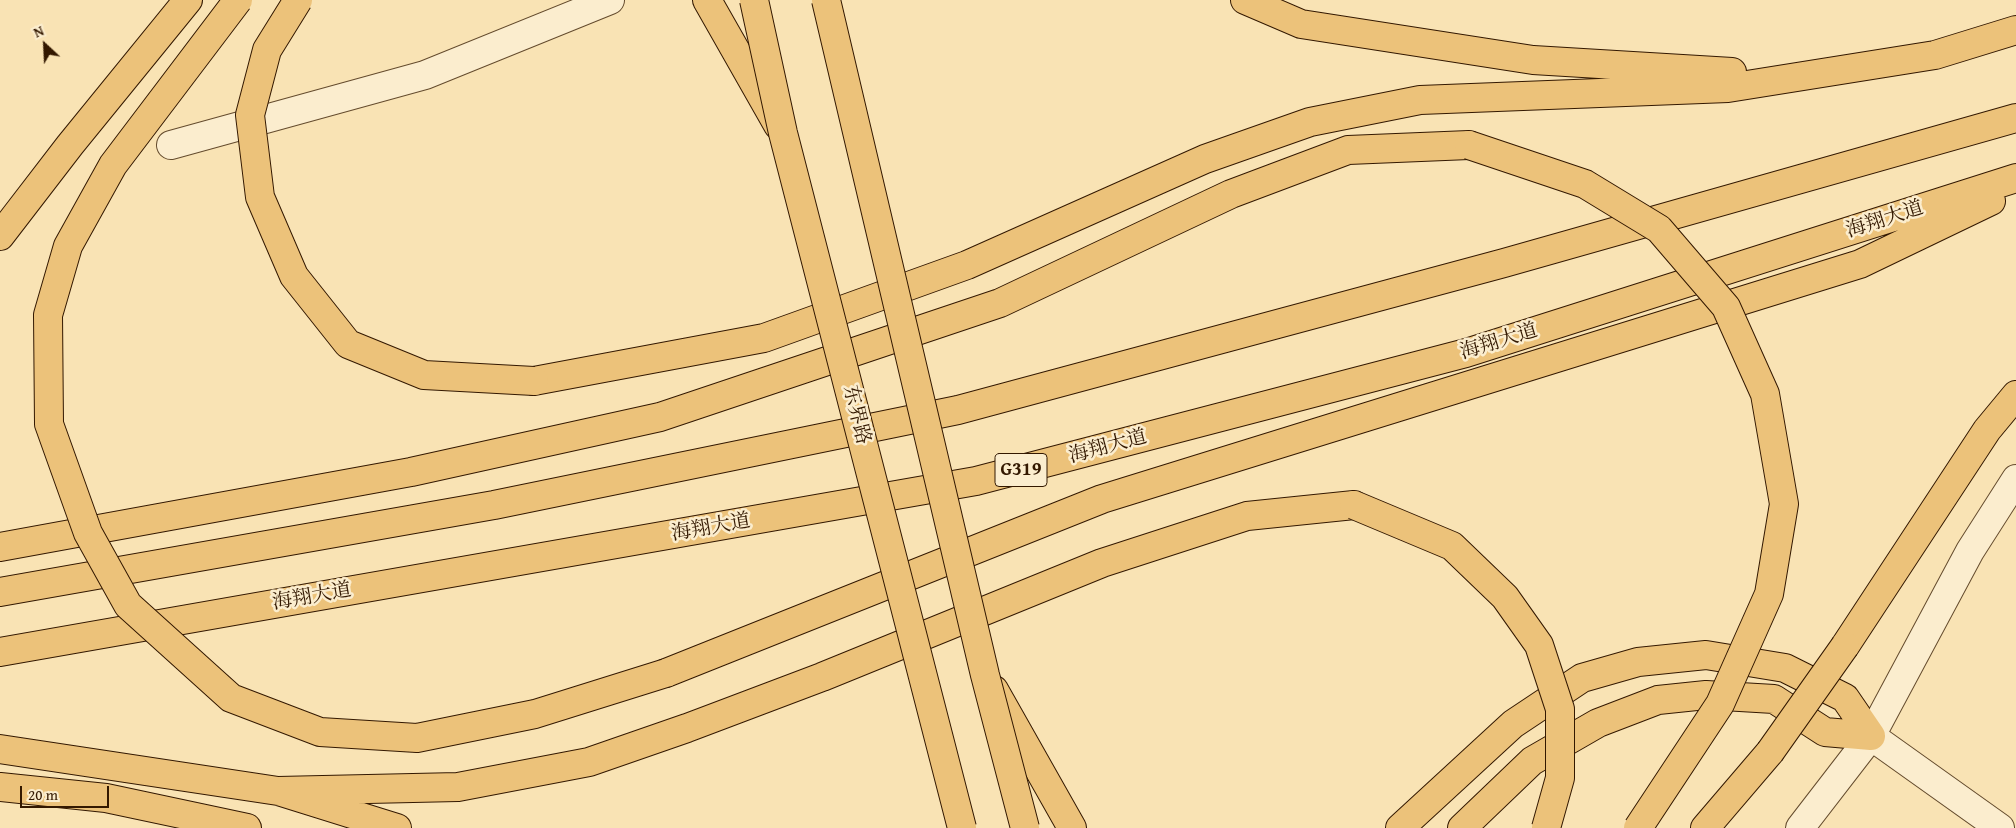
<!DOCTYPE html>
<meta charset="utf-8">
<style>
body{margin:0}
#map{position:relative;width:2016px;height:828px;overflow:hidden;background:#f9e3b4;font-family:"Gentium Book Plus",serif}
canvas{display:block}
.north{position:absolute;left:20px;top:20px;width:50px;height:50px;-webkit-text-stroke:4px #fbedce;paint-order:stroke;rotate:335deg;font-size:14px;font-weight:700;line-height:20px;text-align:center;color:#331800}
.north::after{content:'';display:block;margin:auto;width:18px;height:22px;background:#331800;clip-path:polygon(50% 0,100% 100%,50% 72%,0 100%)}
.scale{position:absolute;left:20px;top:786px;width:89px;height:22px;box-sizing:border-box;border:2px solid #331800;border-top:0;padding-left:6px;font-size:15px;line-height:18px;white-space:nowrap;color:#331800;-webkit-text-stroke:4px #fbedce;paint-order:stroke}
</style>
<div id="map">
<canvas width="2016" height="828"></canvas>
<div class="north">N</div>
<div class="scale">20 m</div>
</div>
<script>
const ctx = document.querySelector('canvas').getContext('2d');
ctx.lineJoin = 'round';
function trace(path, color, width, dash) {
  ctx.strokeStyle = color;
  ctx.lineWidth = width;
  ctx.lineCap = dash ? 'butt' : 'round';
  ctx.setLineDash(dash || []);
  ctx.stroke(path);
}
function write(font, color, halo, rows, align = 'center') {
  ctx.font = font + ' "Gentium Book Plus","Noto Serif SC",serif';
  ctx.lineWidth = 5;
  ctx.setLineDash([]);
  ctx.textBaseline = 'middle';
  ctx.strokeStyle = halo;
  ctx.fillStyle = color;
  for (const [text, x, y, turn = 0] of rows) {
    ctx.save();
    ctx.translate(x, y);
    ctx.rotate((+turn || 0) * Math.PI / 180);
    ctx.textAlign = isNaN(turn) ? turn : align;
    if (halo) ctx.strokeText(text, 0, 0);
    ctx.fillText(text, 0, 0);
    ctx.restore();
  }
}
const street = new Path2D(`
 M171,145L425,75L610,0
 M1871,736L2000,828
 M1800,828L1871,736L1970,551L2016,479`);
const highway = new Path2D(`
 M707,0L778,125
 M1245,0L1301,24L1533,60L1732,72
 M0,236L70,145L188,0
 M534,381L764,338L967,265L1205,159L1310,122L1420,100L1728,88L1935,55L2016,30
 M0,547L411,472L660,417L1000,303L1231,194L1348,150L1469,145
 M0,592L494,505L958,410L1504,263L2016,118
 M1845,646L1987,430L2016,395
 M0,652L976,481L1466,353L2016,178
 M666,673L1102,499L1860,264L1991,201
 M994,690L1072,828
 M0,749L278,791L397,828
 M0,787L106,798L247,828
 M278,791L458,787L589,762L687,728L822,677L1102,563L1247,516L1354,505
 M1400,828L1513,724L1582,678L1638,662L1706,655L1785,668L1845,698L1871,736
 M1462,828L1532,761L1598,723L1658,700L1706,695L1774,699L1825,732L1871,736
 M1705,828L1770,752`);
const primaryBridge = new Path2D(`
 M754,0L783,133L962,828
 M826,0L985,675L1025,828`);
const highwayBridge = new Path2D(`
 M238,0L113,165L68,246L48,315L49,424L88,533L128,605L231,698L320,732L417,738L535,714L666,673
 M298,0L267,50L250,115L260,197L294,276L348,344L424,375L534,381
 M1469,145L1585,184L1659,229L1726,307L1765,394L1784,504L1769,594L1720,704L1638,828
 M1354,505L1452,546L1505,597L1539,645L1560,709V778L1546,828
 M1770,752L1845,646`);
const shields = [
 [1021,470,52]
];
const shieldNames = [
 ["G319",1021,470]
];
const streetNames = [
 ["海翔大道",1885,220,-18],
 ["海翔大道",1499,342,-17],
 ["东界路",856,415,76],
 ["海翔大道",1108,447,-15],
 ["海翔大道",711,528,-10],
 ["海翔大道",312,597,-10]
];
trace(street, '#644b2d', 30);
trace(highway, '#331800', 30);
trace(street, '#fbedce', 28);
trace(highway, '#ecc27a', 28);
trace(primaryBridge, '#331800', 30, []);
trace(highwayBridge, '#331800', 30, []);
trace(primaryBridge, '#ecc27a', 28);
trace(highwayBridge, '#ecc27a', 28);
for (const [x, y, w] of shields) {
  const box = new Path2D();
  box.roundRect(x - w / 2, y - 16.5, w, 33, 4);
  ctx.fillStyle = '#fbedce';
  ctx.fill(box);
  trace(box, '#331800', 1);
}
write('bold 19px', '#331800', null, shieldNames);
write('20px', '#331800', '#fbedce', streetNames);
</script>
